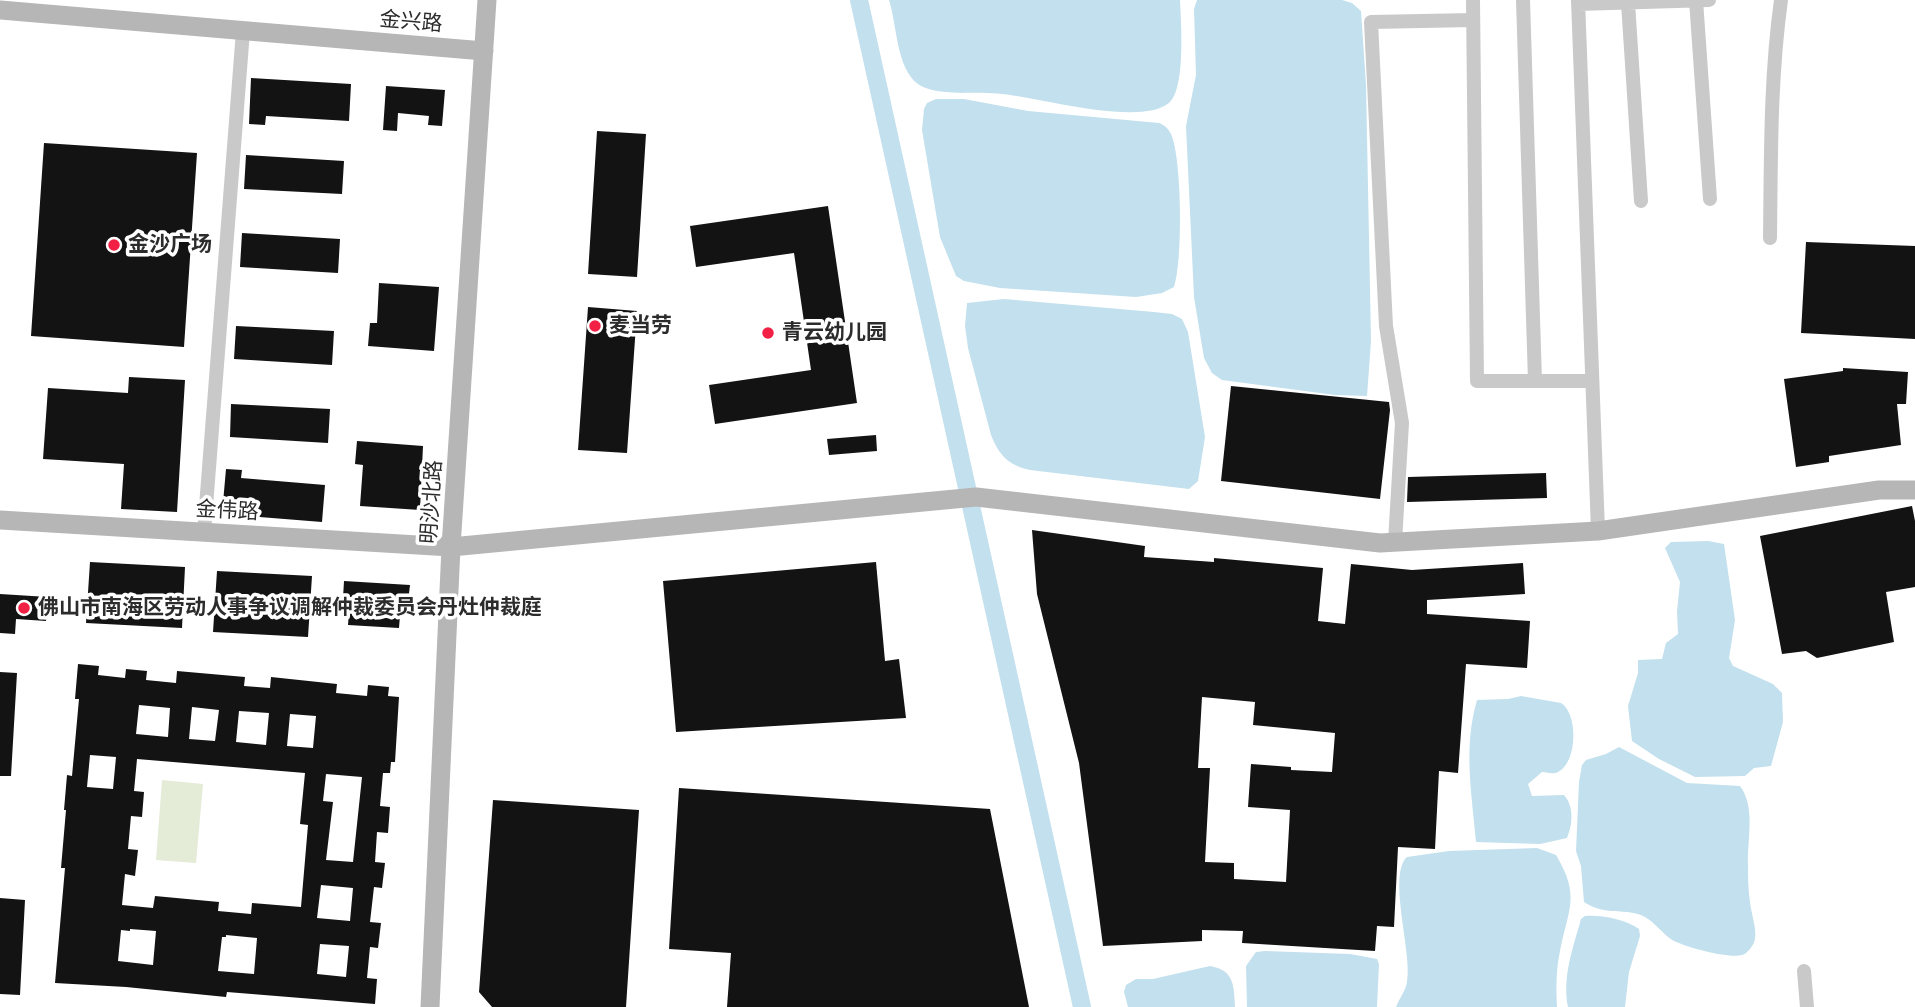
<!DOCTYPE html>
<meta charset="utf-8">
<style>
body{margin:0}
canvas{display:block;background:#fff}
</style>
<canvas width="1915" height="1007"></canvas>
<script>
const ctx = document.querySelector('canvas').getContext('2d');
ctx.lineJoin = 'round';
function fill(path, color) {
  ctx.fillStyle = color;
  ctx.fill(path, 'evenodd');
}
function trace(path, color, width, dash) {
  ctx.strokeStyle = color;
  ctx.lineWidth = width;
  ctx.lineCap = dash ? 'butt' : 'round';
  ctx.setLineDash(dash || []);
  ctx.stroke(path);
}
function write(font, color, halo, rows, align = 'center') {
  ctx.font = font + ' Montserrat,"Noto Sans SC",sans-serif';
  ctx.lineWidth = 7;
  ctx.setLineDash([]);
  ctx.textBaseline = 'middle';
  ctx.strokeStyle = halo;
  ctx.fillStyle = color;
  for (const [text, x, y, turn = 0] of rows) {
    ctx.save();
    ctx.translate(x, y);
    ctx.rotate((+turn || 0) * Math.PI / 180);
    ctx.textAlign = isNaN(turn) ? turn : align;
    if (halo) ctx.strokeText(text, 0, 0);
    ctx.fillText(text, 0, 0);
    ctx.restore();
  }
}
const green = new Path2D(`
 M162,780L203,784L196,863L156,860Z`);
const water = new Path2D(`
 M889,0H1180C1181,22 1186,89 1169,103C1139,127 1038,97 1002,94C979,91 936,97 918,84C896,68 897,24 889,0Z
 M1197,0H1342L1352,3L1361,11L1366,85L1371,341L1367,396L1335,395L1222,380L1212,373L1204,358L1194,297L1186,126L1196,75L1194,9Z
 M936,99H964L1028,111L1159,123C1164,125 1168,128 1171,134C1182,158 1183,262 1174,287L1162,293L1136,297L1000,288L964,281L956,276L940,237L922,130L924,109L927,103Z
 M1004,299L1154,312L1172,314L1182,319L1188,332L1205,437L1198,481L1189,489L1030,470C1008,465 999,455 991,435L968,348L965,326L967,303Z
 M1708,541L1724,544L1735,620L1729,658L1733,666L1773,684L1782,693L1783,722L1771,766L1754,768L1745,776L1695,777L1659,759L1632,741L1628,706L1638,673V660L1662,659L1666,643L1678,634L1677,611L1680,582L1665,548L1671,542Z
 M1521,696L1561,703C1578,713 1578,762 1558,772C1552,775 1548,772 1542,772L1528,784L1532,796L1564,795C1574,806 1573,824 1567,838L1540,844L1476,842C1472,794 1463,748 1477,700L1508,699Z
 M1619,747L1687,783L1740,786C1756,807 1747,840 1748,865C1748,877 1748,890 1750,902C1751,913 1757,929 1755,939C1754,945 1747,954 1742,955C1729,959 1686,947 1674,941C1663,935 1656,923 1645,917C1627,907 1606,917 1584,902L1581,866L1576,851L1579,782L1582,765L1586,760L1606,754Z
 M1537,848L1556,855C1581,897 1568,909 1560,951C1556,970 1556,988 1557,1007H1396C1399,999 1406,990 1407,982C1413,954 1387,875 1407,857L1449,851Z
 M1585,916C1602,915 1624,919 1639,929L1640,936L1629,972L1625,1007H1568C1562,977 1573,948 1581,919Z
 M1265,951L1350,954L1377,959L1379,964L1377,1007H1247L1246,966L1256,952Z
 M1210,966C1234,970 1234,985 1235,1007H1128L1124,992L1126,985L1136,979H1153Z`);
const canal = new Path2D(`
 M859,0L1082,1007`);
const building = new Path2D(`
 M251,78L351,84L349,121L266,116L265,125L249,124Z
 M386,86L445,90L442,126L428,125L429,116L398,113L397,131L383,130Z
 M597,131L646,134L637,277L588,274Z
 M44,143L197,153L184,347L31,336Z
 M246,155L344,161L342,194L244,189Z
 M828,206L857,403L715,424L709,385L811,370L794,253L696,267L690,226Z
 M242,233L340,239L338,273L240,267Z
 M1806,242L1915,246V339L1801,333Z
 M379,283L439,287L434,351L368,346L370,323H377Z
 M588,307L637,311L627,453L578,450Z
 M236,326L334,331L332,365L234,359Z
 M1843,368L1908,372L1906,404H1897L1901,445L1829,456V462L1796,467L1784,379L1843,371Z
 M129,377L185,380L177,512L121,509L124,464L43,459L48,388L128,393Z
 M1231,386L1389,402L1390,410L1380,499L1221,481Z
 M231,404L330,409L328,443L230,437Z
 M876,435L877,451L829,455L827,439Z
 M357,441L423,446L420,510L360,506L363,465L355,464Z
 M226,469L242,470L241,478L325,485L322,522L222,514Z
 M1546,473L1547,498L1407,502L1408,477Z
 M1912,506L1915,521V587L1886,592L1894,642L1817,658L1806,651L1782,654L1760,536Z
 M1032,530L1145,546L1144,557L1214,562V558L1323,568L1318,621L1345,624L1351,564L1412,570L1523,563L1525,594L1427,600V614L1530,621L1527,668L1466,664L1458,773L1439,771L1435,849L1398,847L1394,927L1377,926L1375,951L1242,943L1243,931L1202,930V941L1103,946L1079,763L1037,594ZM1202,697L1255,702L1253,725L1335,733L1332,772L1291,770V767L1251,764L1248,807L1290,810L1286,882L1234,879V863L1205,862L1210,768H1198Z
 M90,562L185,567L182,628L86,623Z
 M876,562L885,661L899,659L906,718L676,732L663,581Z
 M217,571L312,576L308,637L213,632Z
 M344,581L410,585L408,602H401L399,628L348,625L350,598H343Z
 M0,594L48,597L46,621L16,619L15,634L0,633Z
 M78,664L99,666L98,675L125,678L126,669L147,671L146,680L176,683L177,671L245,677L244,686L270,688L271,677L337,684L336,693L367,696L368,685L389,687L388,696L399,697L395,762H391L390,773H383L380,806L390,807L388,833L377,832L375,862L385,863L382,888L374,887L370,922L381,923L378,948L370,947L367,978L377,979L375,1004L227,992L226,997L126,987L55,983L65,868H61L66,810H64L67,775L72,776L79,699H75ZM139,705L170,708L168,737L136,734ZM192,707L219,710L215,741L189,739ZM239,711L269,713L266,745L236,742ZM290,714L316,716L313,748L287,746ZM90,755L116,757L113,789L87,787ZM137,759L305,773L300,824L308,825L301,907L252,903L251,914L218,911L219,902L155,896L153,908L122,905L125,874L135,876L138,850L128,849L131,816L142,817L144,792L134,791ZM326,774L362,777L353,862L326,860L333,802L323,801ZM321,885L353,888L350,921L317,918ZM130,929L156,931L153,965L118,961L121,930L130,931ZM226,935L257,938L254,974L218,971L222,937H226ZM320,944L349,946L346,977L317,974Z
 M0,672L17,673L11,776H0Z
 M679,788L990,809L1029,1007H727L731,953L669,949Z
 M493,800L639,810L626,1007H492L479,992Z
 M0,898L25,900L20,995L0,994Z`);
const street = new Path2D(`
 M1473,0L1477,381H1592
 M1523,0L1535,381
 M1578,0L1598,531
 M1696,0L1710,199
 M1628,3L1641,201
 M1578,4L1709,0
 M1770,238C1771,159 1770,79 1781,0
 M204,532L243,31
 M1395,542L1402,423L1386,326L1371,22L1473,20
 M1804,971L1807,1007`);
const secondary = new Path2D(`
 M0,10L484,51
 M0,520L451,547L976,497L1380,543L1598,531L1879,490H1915
 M430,1007L451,547L487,0`);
const markers = [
 [114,245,7,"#f12044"],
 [595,326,7,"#f12044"],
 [768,333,7,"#f12044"],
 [24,608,7,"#f12044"]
];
const streetNames = [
 ["金兴路",411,22,5],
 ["明沙北路",432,502,-86],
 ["金伟路",227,511,3]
];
const poiNames = [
 ["金沙广场",128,245],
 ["麦当劳",609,326],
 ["青云幼儿园",782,333],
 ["佛山市南海区劳动人事争议调解仲裁委员会丹灶仲裁庭",38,608]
];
fill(green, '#e4ebd7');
fill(water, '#c2e0ed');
trace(canal, '#c2e0ed', 18);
fill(building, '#131313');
trace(street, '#c9c9c9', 14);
trace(secondary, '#b6b6b6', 19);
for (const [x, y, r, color] of markers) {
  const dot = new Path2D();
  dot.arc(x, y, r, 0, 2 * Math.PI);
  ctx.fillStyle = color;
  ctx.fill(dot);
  trace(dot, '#fff', 2.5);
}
write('21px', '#2c2c2c', '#fff', streetNames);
write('bold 21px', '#2c2c2c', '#fff', poiNames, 'left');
</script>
